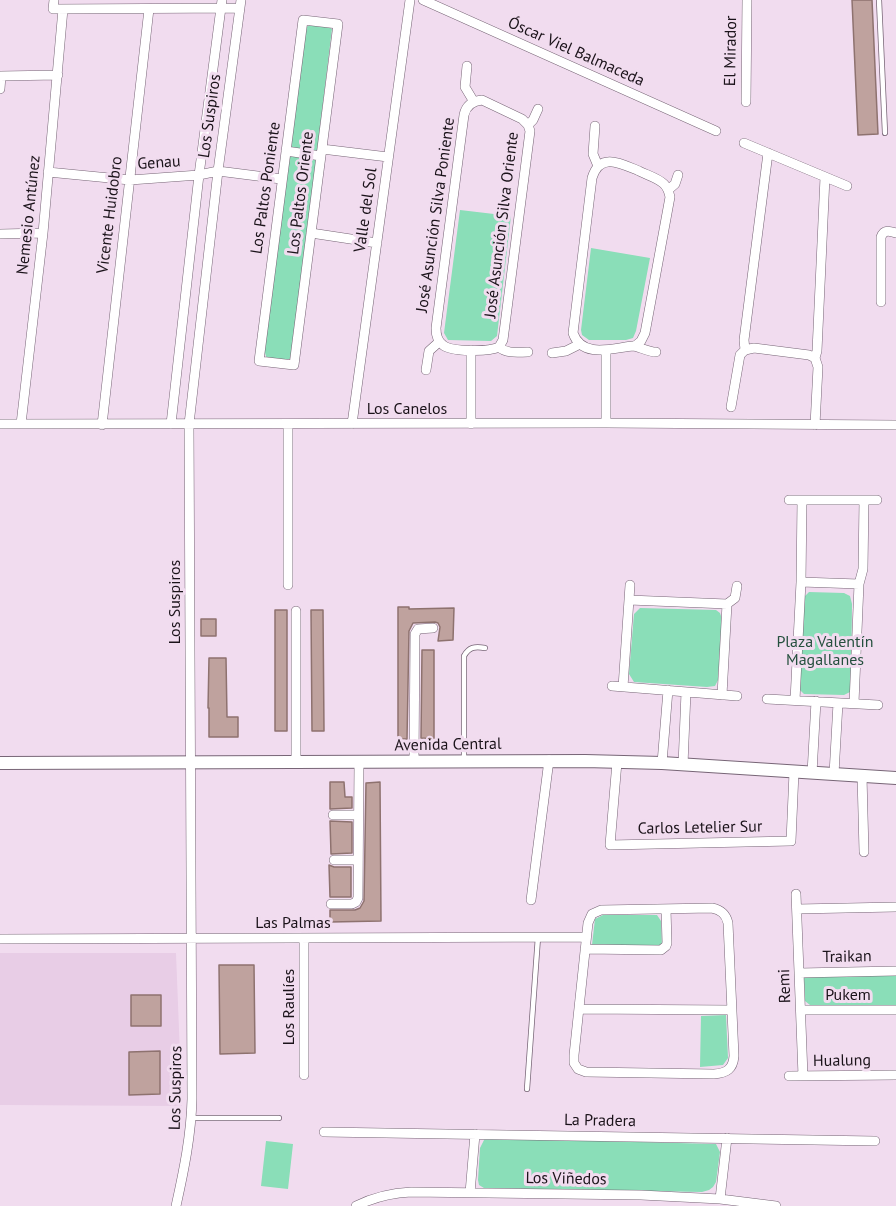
<!DOCTYPE html>
<meta charset="utf-8">
<style>
body{margin:0}
canvas{display:block;background:#f1dcef}
</style>
<canvas width="896" height="1206"></canvas>
<script>
const ctx = document.querySelector('canvas').getContext('2d');
ctx.lineJoin = 'round';
function fill(path, color) {
  ctx.fillStyle = color;
  ctx.fill(path, 'evenodd');
}
function trace(path, color, width, dash) {
  ctx.strokeStyle = color;
  ctx.lineWidth = width;
  ctx.lineCap = dash ? 'butt' : 'round';
  ctx.setLineDash(dash || []);
  ctx.stroke(path);
}
function write(font, color, halo, rows, align = 'center') {
  ctx.font = font + ' "PT Sans",sans-serif';
  ctx.lineWidth = 6;
  ctx.setLineDash([]);
  ctx.textBaseline = 'middle';
  ctx.strokeStyle = halo;
  ctx.fillStyle = color;
  for (const [text, x, y, turn = 0] of rows) {
    ctx.save();
    ctx.translate(x, y);
    ctx.rotate((+turn || 0) * Math.PI / 180);
    ctx.textAlign = isNaN(turn) ? turn : align;
    if (halo) ctx.strokeText(text, 0, 0);
    ctx.fillText(text, 0, 0);
    ctx.restore();
  }
}
const built = new Path2D(`
 M0,953H176L182,1106L0,1105Z`);
const green = new Path2D(`
 M311,24L327,26L332,29L292,358L283,361L267,359L264,350L305,28Z
 M460,210L511,216L497,336L491,341L448,340L444,333Z
 M591,248L650,258L636,331L633,338L626,340H589L582,335L581,330Z
 M809,592L844,593L850,596L852,604L851,685L850,692L844,695L804,694L799,689L804,597Z
 M640,608L716,610L720,613L722,619L718,680L715,686L707,687L634,682L629,674L634,614Z
 M603,915H657L661,921L662,946L592,945L595,919Z
 M896,975V1007L810,1005L805,1001L804,978L808,976Z
 M726,1015L728,1058L723,1065L700,1067L701,1016Z
 M485,1138L716,1144L720,1152L716,1182L713,1187L709,1190L702,1192L484,1188L479,1185L478,1180L480,1148Z
 M266,1141L293,1144L288,1189L261,1186Z`);
const building = new Path2D(`
 M852,0H872L878,134L858,135Z
 M398,607H409V609L454,608L453,640L438,641L440,627L438,623L435,622L413,623L409,631L407,739H398Z
 M275,610H287V731H275Z
 M311,610H323L324,731H312Z
 M201,619H216V636H201Z
 M422,650H434V739L421,738Z
 M209,658H226L227,717H238V737H209V708H208Z
 M330,782H344L345,797H352V808L330,809Z
 M380,782L381,921L330,922V910H355L360,908L364,901L366,783Z
 M330,821L352,822V853L331,854Z
 M329,865L334,867H351V897H330Z
 M219,965H254L255,1053L220,1054Z
 M131,995H161V1026H131Z
 M160,1051V1094L129,1095V1052Z`);
const service = new Path2D(`
 M879,0L885,133
 M464,760V656C469,647 475,646 485,648
 M527,1089L538,937
 M191,1118H279`);
const minor = new Path2D(`
 M54,0L53,9L240,8
 M423,0L716,131
 M303,20L338,24L294,365L259,361Z
 M467,66L465,87L474,102
 M0,76L58,75
 M0,89L1,76
 M746,102L747,0
 M528,125L533,120L538,109
 M595,126L593,154L598,166
 M744,143L847,186
 M322,149L388,157
 M286,151L321,156
 M48,172L130,180L199,175L218,171L281,179
 M668,190L675,184L678,175
 M311,233L377,243
 M0,234L43,233
 M881,302V237C884,229 890,231 896,233
 M635,346L641,341L645,333L670,197C669,192 668,188 664,184C658,178 647,175 639,171C622,164 600,151 592,178L573,333C582,359 613,348 633,346C637,346 649,352 656,352
 M499,347L503,340L530,131L528,125L522,119L482,100C473,101 466,105 464,115L436,328C436,335 437,341 443,345C451,352 489,352 499,347C507,354 518,352 528,352
 M471,350V424
 M606,350V423
 M745,350L744,340L768,153
 M552,353L566,351L580,344
 M815,358L817,351L825,177
 M426,370L429,351L439,342
 M731,407L740,355L745,350L754,348L809,355L815,358L818,367L815,425
 M0,424L606,423L896,425
 M21,424L43,233L63,9
 M171,424L199,175L222,0
 M288,424V585
 M352,424L410,0
 M102,425L149,9
 M789,500H877
 M801,582L859,584
 M629,600L727,604
 M612,686L737,696
 M623,687L630,585
 M722,695L727,604L735,598L737,586
 M767,699L878,705
 M795,700L801,582L802,500
 M854,703L859,584L863,569L864,500
 M296,762V611
 M414,762L415,634L418,629L433,628
 M617,762L610,845L791,841L794,772
 M662,763L668,690
 M683,765L686,692
 M812,773L816,701
 M834,774L838,703
 M862,776L864,852
 M333,815H358
 M334,860H358
 M796,894L803,1076
 M531,900L549,760
 M331,904H352L356,902L358,898L359,762
 M712,908C721,910 726,914 728,923L734,1056C733,1069 727,1073 714,1074L586,1072L578,1069L574,1063V1055L588,923L592,914L601,910Z
 M797,909L896,907
 M0,939L586,937
 M585,949L661,950L666,946L667,943L666,909
 M799,973L896,971
 M579,1009L732,1010
 M801,1010H896
 M304,1075V938
 M789,1076L896,1075
 M324,1132L875,1141
 M470,1193L475,1134
 M720,1199L727,1138
 M176,1206C184,1170 191,1136 192,1099L189,424L218,171L241,0
 M356,1206C374,1197 391,1193 411,1192L641,1195L720,1199L776,1206`);
const tertiary = new Path2D(`
 M0,763L585,761L662,763L896,778`);
const streetNames = [
 ["El Mirador",731,51,-89],
 ["Óscar Viel Balmaceda",576,52,24],
 ["Los Suspiros",210,116,-82],
 ["Genau",159,163,-4],
 ["Los Paltos Poniente",266,188,-82],
 ["Los Paltos Oriente",301,193,-83],
 ["Valle del Sol",366,210,-82],
 ["Nemesio Antúnez",29,215,-84],
 ["Vicente Huidobro",110,215,-83],
 ["José Asunción Silva Poniente",436,215,-82],
 ["José Asunción Silva Oriente",502,225,-83],
 ["Los Canelos",407,409],
 ["Los Suspiros",175,602,-90],
 ["Avenida Central",448,745,-1],
 ["Carlos Letelier Sur",700,828,-1],
 ["Las Palmas",293,923],
 ["Traikan",847,957,-1],
 ["Remi",785,986,-92],
 ["Pukem",848,995],
 ["Los Raulíes",289,1007,-90],
 ["Hualung",842,1061,-1],
 ["Los Suspiros",176,1088,-89],
 ["La Pradera",600,1121,1],
 ["Los Viñedos",566,1179,1]
];
const parkNames = [
 ["Plaza Valentín",825,642],
 ["Magallanes",825,660]
];
fill(built, '#e8cde6');
fill(green, '#8adeb8');
fill(building, '#bfa29e');
trace(building, '#8e726f', 1.5);
trace(service, '#776576', 6);
trace(minor, '#776576', 10);
trace(tertiary, '#776576', 14);
trace(service, '#fff', 4.5);
trace(minor, '#fff', 9);
trace(tertiary, '#fff', 12);
write('16px', '#1b131a', '#f1dcef', streetNames);
write('16px', '#244f3d', '#f1dcef', parkNames);
</script>
